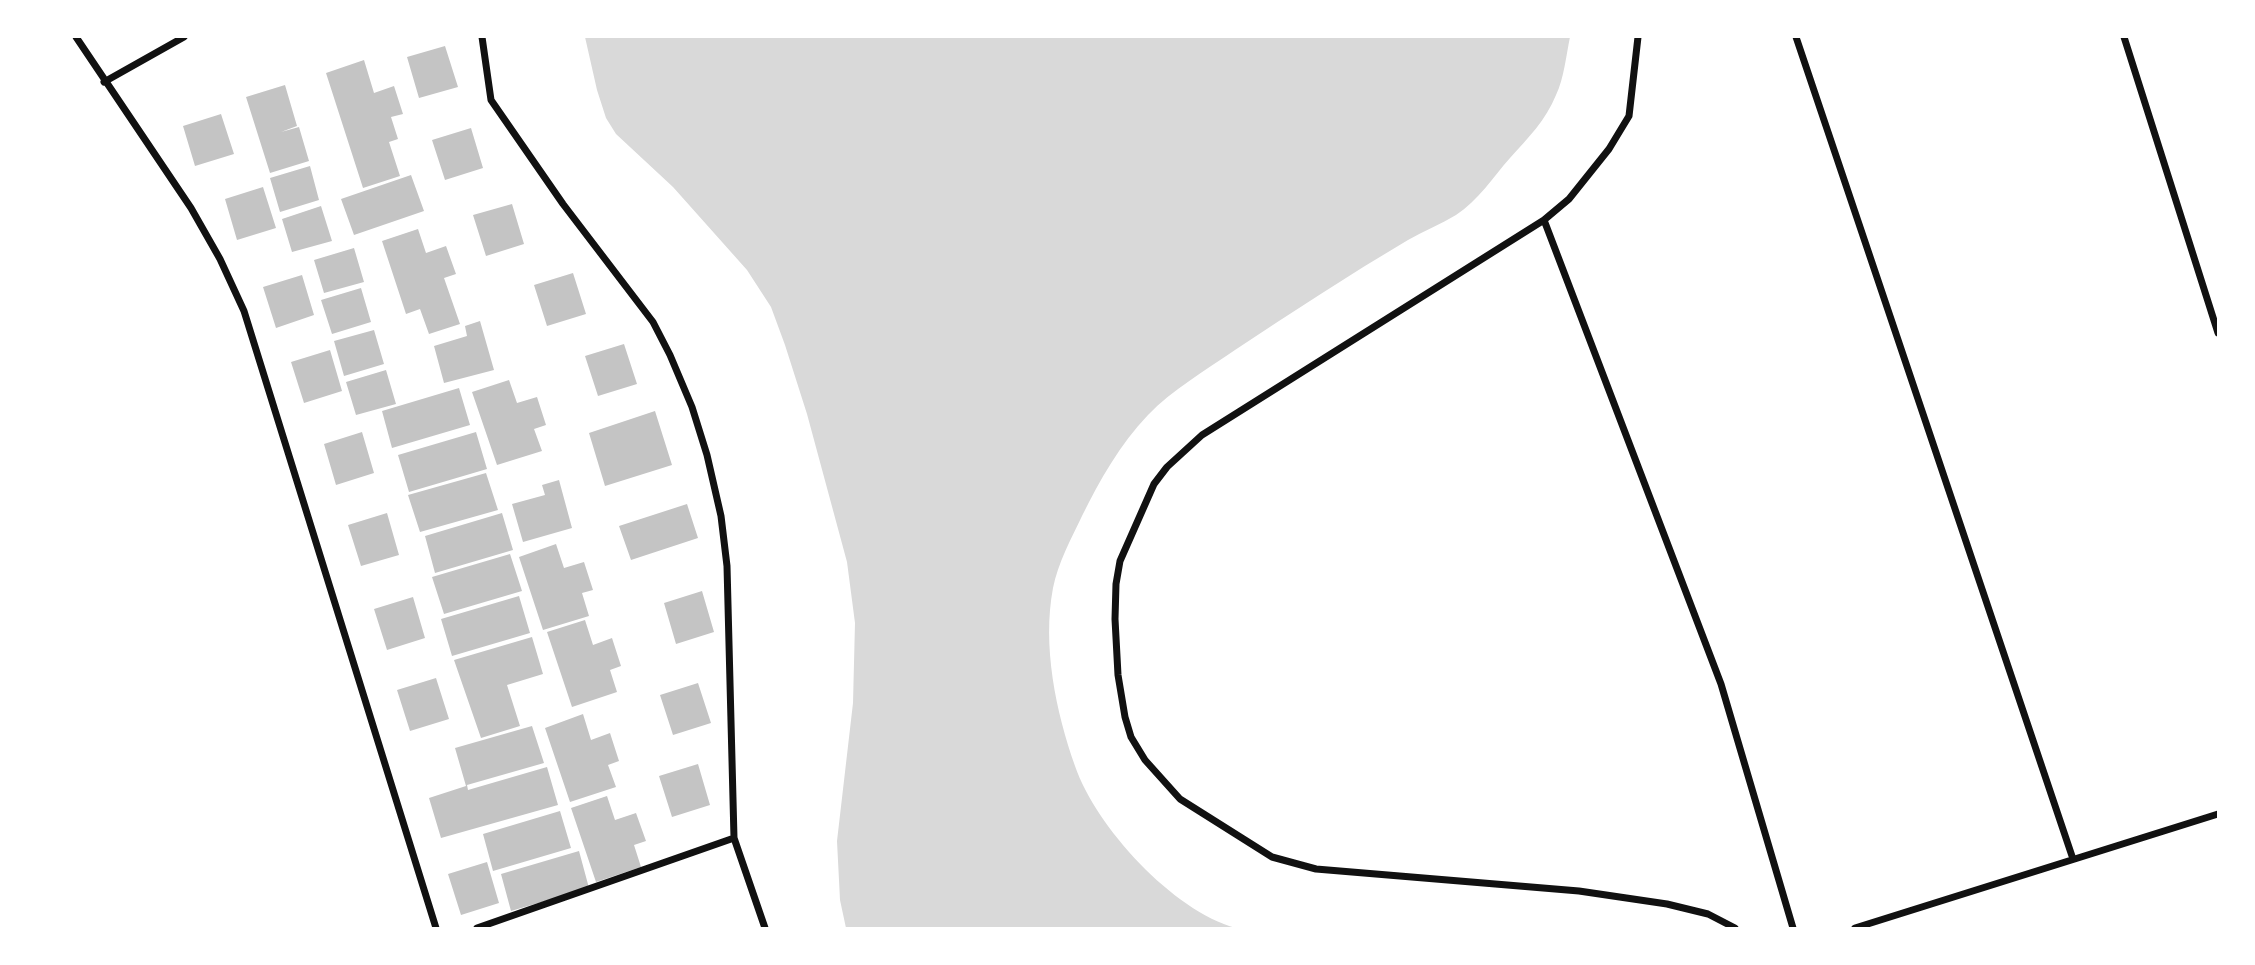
<!DOCTYPE html>
<style>
body{margin:0}
#map{position:relative;width:2255px;height:965px;overflow:hidden;background:#fff;font-family:Ubuntu,sans-serif}
canvas{display:block}
.frame{position:absolute;inset:0;border:38px solid #fff;pointer-events:none}
</style>
<div id="map">
<canvas width="2255" height="965"></canvas>
<div class="frame"></div>
</div>
<script>
const ctx = document.querySelector('canvas').getContext('2d');
ctx.lineJoin = 'round';
function fill(path, color) {
  ctx.fillStyle = color;
  ctx.fill(path, 'evenodd');
}
function trace(path, color, width, dash) {
  ctx.strokeStyle = color;
  ctx.lineWidth = width;
  ctx.lineCap = dash ? 'butt' : 'round';
  ctx.setLineDash(dash || []);
  ctx.stroke(path);
}
const water = new Path2D(`
 M585,37H1570C1566,56 1564,78 1556,95C1546,120 1528,138 1510,158C1493,177 1478,201 1456,215C1441,224 1424,231 1408,240C1349,275 1292,312 1235,350C1206,370 1172,390 1148,415C1120,444 1100,480 1082,516C1071,539 1058,563 1053,588C1042,646 1056,712 1075,766C1096,827 1173,911 1236,928H846L840,900L837,841L853,703L855,623L847,562L807,414L785,345L771,307L747,270L673,187L616,134L606,118L597,90Z`);
const building = new Path2D(`
 M445,46L458,87L419,98L407,57Z
 M364,60L374,93L394,86L403,114L391,117L398,139L389,142L400,176L363,188L326,73Z
 M285,85L297,126L281,132L299,127L309,161L270,173L246,97Z
 M221,114L234,154L195,166L183,126Z
 M471,128L483,168L445,180L432,140Z
 M310,166L319,200L280,212L270,178Z
 M411,175L424,211L354,235L341,199Z
 M263,187L276,228L237,240L225,199Z
 M512,204L524,244L486,256L473,215Z
 M321,206L332,241L292,252L282,219Z
 M418,229L426,253L446,246L456,274L444,278L460,324L429,334L420,309L406,314L382,241Z
 M354,248L364,282L324,293L314,260Z
 M573,273L586,314L547,326L534,285Z
 M302,275L314,315L276,328L263,287Z
 M361,288L371,322L332,334L321,300Z
 M480,321L494,370L444,383L434,346L467,336L465,326Z
 M374,330L384,364L344,376L334,341Z
 M624,344L637,384L598,396L585,356Z
 M330,350L342,391L304,403L291,362Z
 M386,370L396,404L356,415L346,382Z
 M509,380L517,403L537,397L546,425L534,429L542,451L497,465L472,392Z
 M459,388L470,425L392,448L382,411Z
 M655,411L672,465L605,486L589,433Z
 M362,432L374,473L336,485L324,444Z
 M476,432L487,469L409,492L398,455Z
 M486,473L498,510L420,532L408,495Z
 M559,480L572,528L523,542L512,504L545,495L542,485Z
 M687,504L698,538L631,560L619,526Z
 M387,513L399,555L361,566L348,525Z
 M502,513L513,550L435,573L425,536Z
 M556,544L564,568L584,562L593,590L582,593L589,616L543,630L519,557Z
 M510,554L522,591L444,614L432,577Z
 M702,591L714,632L676,644L664,603Z
 M519,596L530,633L452,656L441,619Z
 M413,597L425,638L387,650L374,609Z
 M585,620L593,645L612,638L621,666L610,670L617,692L572,707L547,632Z
 M532,637L543,674L507,685L520,726L481,738L454,660Z
 M436,678L449,719L410,731L397,690Z
 M698,683L711,723L673,735L660,695Z
 M583,714L591,740L610,733L619,761L608,765L616,787L570,802L545,728Z
 M532,726L544,763L467,785L468,790L547,767L558,805L441,838L429,798L466,786L455,748Z
 M698,764L710,805L672,817L659,776Z
 M607,796L615,820L636,813L646,841L634,845L641,867L596,882L571,808Z
 M560,811L571,848L493,871L483,834Z
 M579,851L589,888L511,911L501,874Z
 M487,862L499,903L461,915L448,874Z`);
const minor = new Path2D(`
 M76,37L191,208L220,259L244,311L436,928
 M482,37L491,100L563,204L653,322L670,355L692,407L707,455L721,516L727,566L734,838L765,928
 M1638,37L1629,116L1609,149L1569,199L1544,220L1202,435L1167,467L1154,484L1120,561L1116,584L1115,619L1118,675L1125,717L1131,737L1145,760L1180,799L1272,857L1316,869L1579,891L1667,904L1708,914L1735,928
 M1796,37L2073,859
 M2124,37L2218,333
 M104,82L184,37
 M1544,220L1721,684L1793,928
 M477,928L734,838
 M1855,928L2218,814`);
fill(water, '#d9d9d9');
fill(building, '#c4c4c4');
trace(minor, '#111', 7);
</script>
